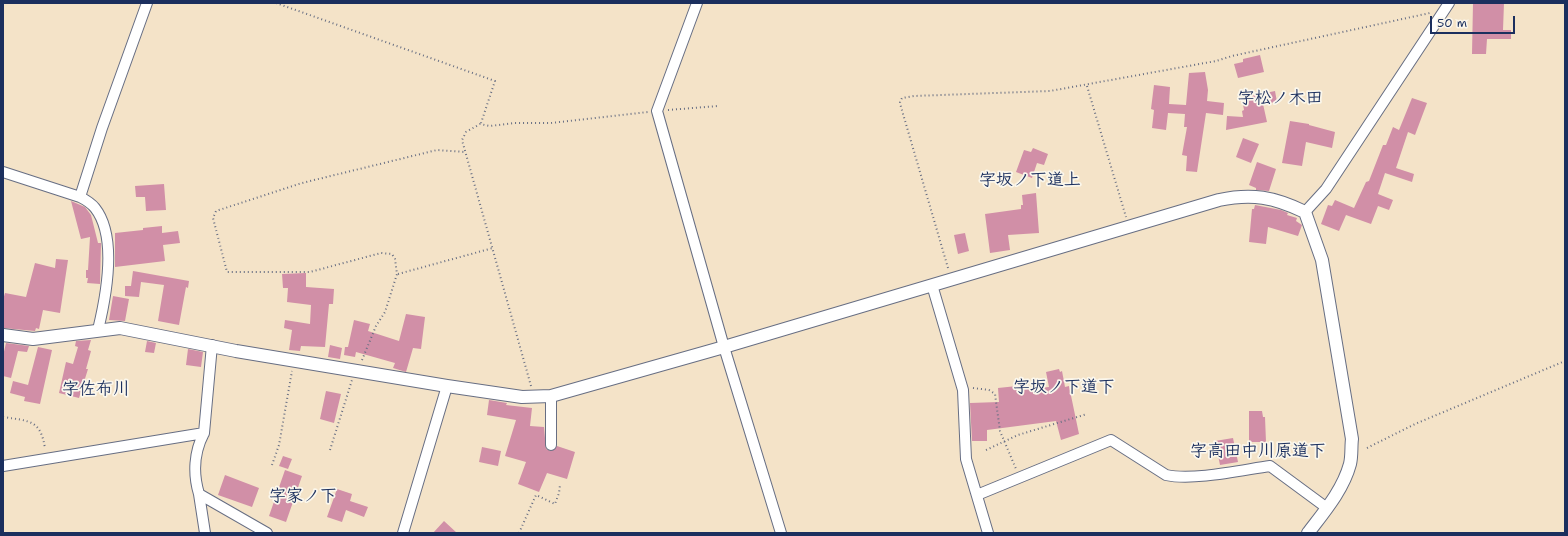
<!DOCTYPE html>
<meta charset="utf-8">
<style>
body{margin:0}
#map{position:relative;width:1568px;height:536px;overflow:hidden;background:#f4e3c8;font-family:"Shantell Sans",sans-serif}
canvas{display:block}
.frame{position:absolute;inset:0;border:4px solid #1b2f5e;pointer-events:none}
.scale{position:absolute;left:1430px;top:16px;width:85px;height:18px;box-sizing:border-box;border:2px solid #1b2f5e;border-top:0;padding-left:5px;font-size:12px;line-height:14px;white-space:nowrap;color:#1b2f5e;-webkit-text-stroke:3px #fbf7ec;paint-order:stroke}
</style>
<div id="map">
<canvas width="1568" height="536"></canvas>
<div class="frame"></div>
<div class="scale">50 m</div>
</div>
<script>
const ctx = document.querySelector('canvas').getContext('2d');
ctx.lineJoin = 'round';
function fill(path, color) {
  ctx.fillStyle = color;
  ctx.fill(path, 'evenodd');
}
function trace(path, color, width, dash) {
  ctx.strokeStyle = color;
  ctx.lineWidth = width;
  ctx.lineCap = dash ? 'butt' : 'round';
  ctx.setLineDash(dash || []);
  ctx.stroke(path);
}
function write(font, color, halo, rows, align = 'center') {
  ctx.font = font + ' "Shantell Sans","Klee One",sans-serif';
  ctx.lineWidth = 3.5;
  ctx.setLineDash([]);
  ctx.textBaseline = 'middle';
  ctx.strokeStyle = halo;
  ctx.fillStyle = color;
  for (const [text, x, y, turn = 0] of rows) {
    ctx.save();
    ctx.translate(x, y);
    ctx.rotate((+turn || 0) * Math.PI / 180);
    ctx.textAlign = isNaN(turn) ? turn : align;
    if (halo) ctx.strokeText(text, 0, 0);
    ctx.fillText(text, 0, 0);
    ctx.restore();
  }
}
const building = new Path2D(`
 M1473,3H1504L1503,30H1511V39H1487L1486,54H1472Z
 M1260,55L1264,72L1238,78L1234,64L1243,62V59Z
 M1205,72L1208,90L1207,101L1224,103L1223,115L1206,113L1197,172L1186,171L1187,156L1182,155L1187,127H1184L1185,114L1168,113L1166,130L1152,128L1154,110L1151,109L1154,85L1170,87L1169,104L1186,105L1189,73Z
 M1275,91L1277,102L1263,104L1267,122L1226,130L1227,116L1243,117L1242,111L1244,110L1242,98Z
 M1412,98L1427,103L1415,135L1408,132L1396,168L1414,174L1412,182L1385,173L1378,194L1393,200L1389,210L1378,206L1371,224L1346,215L1339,231L1321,224L1328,205L1332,206L1335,200L1354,208L1366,182L1369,181L1383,145H1386L1393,127L1399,130Z
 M1290,121L1309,124V125L1335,132L1332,148L1306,142L1302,166L1282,163Z
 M1243,138L1259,144L1251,163L1236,157Z
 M1033,148L1048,154L1044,165L1037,163L1032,178L1016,172L1024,150L1031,152Z
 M1257,162L1276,169L1269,191L1256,190V188L1249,185Z
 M164,184L166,210L146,211L145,197H136L135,186Z
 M1036,193L1039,233L1008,235L1010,250L990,253L985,214L1021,209V205H1023L1022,195Z
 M71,201L85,207L91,215L98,243H101L100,284L87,283L88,278H86V270H88L90,237L81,239Z
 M1255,205L1281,210L1288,213L1287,215L1297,218L1296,221L1302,225L1298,236L1268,227L1266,244L1249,242L1252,209H1254Z
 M162,226V233L178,231L180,243L163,245L165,261L115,267V233L143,230V228Z
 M965,233L969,251L958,254L954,235Z
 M56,259L68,260L60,313L43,310L39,329L36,328L35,331L3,328V300L5,293L26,297L35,263L55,268Z
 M133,271L189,281L188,288L186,287L179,325L158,321L164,285L141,282L139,297L125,296V286H131Z
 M306,273V287L334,289L333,304H329L325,347L301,346L300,351L289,350L292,330L284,328L285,320L310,324L311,305L287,302L288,288H283L282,274Z
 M113,296L129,299L125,321L109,320Z
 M406,314L425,317L421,349L413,348L406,372L393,368L395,363L356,352L355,357L344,355L345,347H348L354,320L370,324L368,331L399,341Z
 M91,340L88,350L91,351L86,369H88L79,398L59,393L66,362L73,364L78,347L75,346L76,341Z
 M147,341L156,343L154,353L145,352Z
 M6,343L29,346L27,352L18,351L11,378L3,376V356Z
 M330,345L342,348L340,359L328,357Z
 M38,347L52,350L40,404L24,401L25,397L10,393L13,381L28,385Z
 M188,349L203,352L201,367L186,365Z
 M1059,369L1060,372L1062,371L1065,387L1069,386L1079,434L1061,440L1056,421L987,430V441H972L970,403L999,402L998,388L1017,386V390L1049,387L1046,372Z
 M326,391L341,394L334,423L320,419Z
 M489,400L507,403L506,405L532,408L530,426L544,427L546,449L551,451L557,446L575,452L567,479L547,473L539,492L518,484L526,462L505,456L516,420L487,415Z
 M1249,411H1262L1263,417H1265L1266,442H1249Z
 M1233,438L1238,462L1220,465L1215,441Z
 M482,447L501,451L498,466L479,462Z
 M283,456L292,459L288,469L279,466Z
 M285,470L302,476L286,522L269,516Z
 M225,475L259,488L252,507L218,495Z
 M337,489L352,494L350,501L368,507L364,517L346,510L342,522L327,517Z
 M444,521L457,533H433Z`);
const path = new Path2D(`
 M276,3L495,81L481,123
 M1087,86L1126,217
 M668,110L718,106
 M948,268L901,107L900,102L902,98L914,96L1050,91L1216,61L1232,56L1430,13
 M398,274L493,248
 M362,360L376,326L385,312L397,274L395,259L392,254L381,253L310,272H227L213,218L216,211L302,183L437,150L465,152
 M531,386L462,140L466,132L480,124L490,126L515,123H551L648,112
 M973,388L989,390L995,394L1000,431L1016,469
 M3,417C30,421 41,420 45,449
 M1367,448L1415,424L1565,361
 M330,450L352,380
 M986,450L1018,435L1087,414
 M272,465L279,445L292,371
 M519,533L536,495L555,504L559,493L560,485`);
const minor = new Path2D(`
 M697,3L657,111L724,347L781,533
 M3,172L80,197L102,128L147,3
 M80,197C86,200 91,203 95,208C118,237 106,297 98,330
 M1305,212L1326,189L1449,3
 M932,285L963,390L966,459L988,533
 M551,396V445
 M204,433C194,452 193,474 199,494L267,533
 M3,466L204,433L212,345
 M199,494L205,533
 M977,495L1111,440L1166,475C1193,481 1242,470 1270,466L1327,508
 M403,533L447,386`);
const tertiary = new Path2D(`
 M3,335L33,339L120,328L236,351L447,386L522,397L551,396L724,347L1219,200C1252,193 1274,197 1305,212L1322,260L1352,439C1351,446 1352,456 1350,464C1343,490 1324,512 1308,533`);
const quarterNames = [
 ["字松ノ木田",1280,99],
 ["字坂ノ下道上",1030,181],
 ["字坂ノ下道下",1064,388],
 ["字佐布川",96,390],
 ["字高田中川原道下",1258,452],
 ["字家ノ下",303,497]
];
fill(building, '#d18fa7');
trace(minor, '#676e83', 12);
trace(tertiary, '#676e83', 14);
trace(path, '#676e83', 2, [1, 3]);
trace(minor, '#fff', 10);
trace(tertiary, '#fff', 12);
write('bold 17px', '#1b2f5e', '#fbf7ec', quarterNames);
</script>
